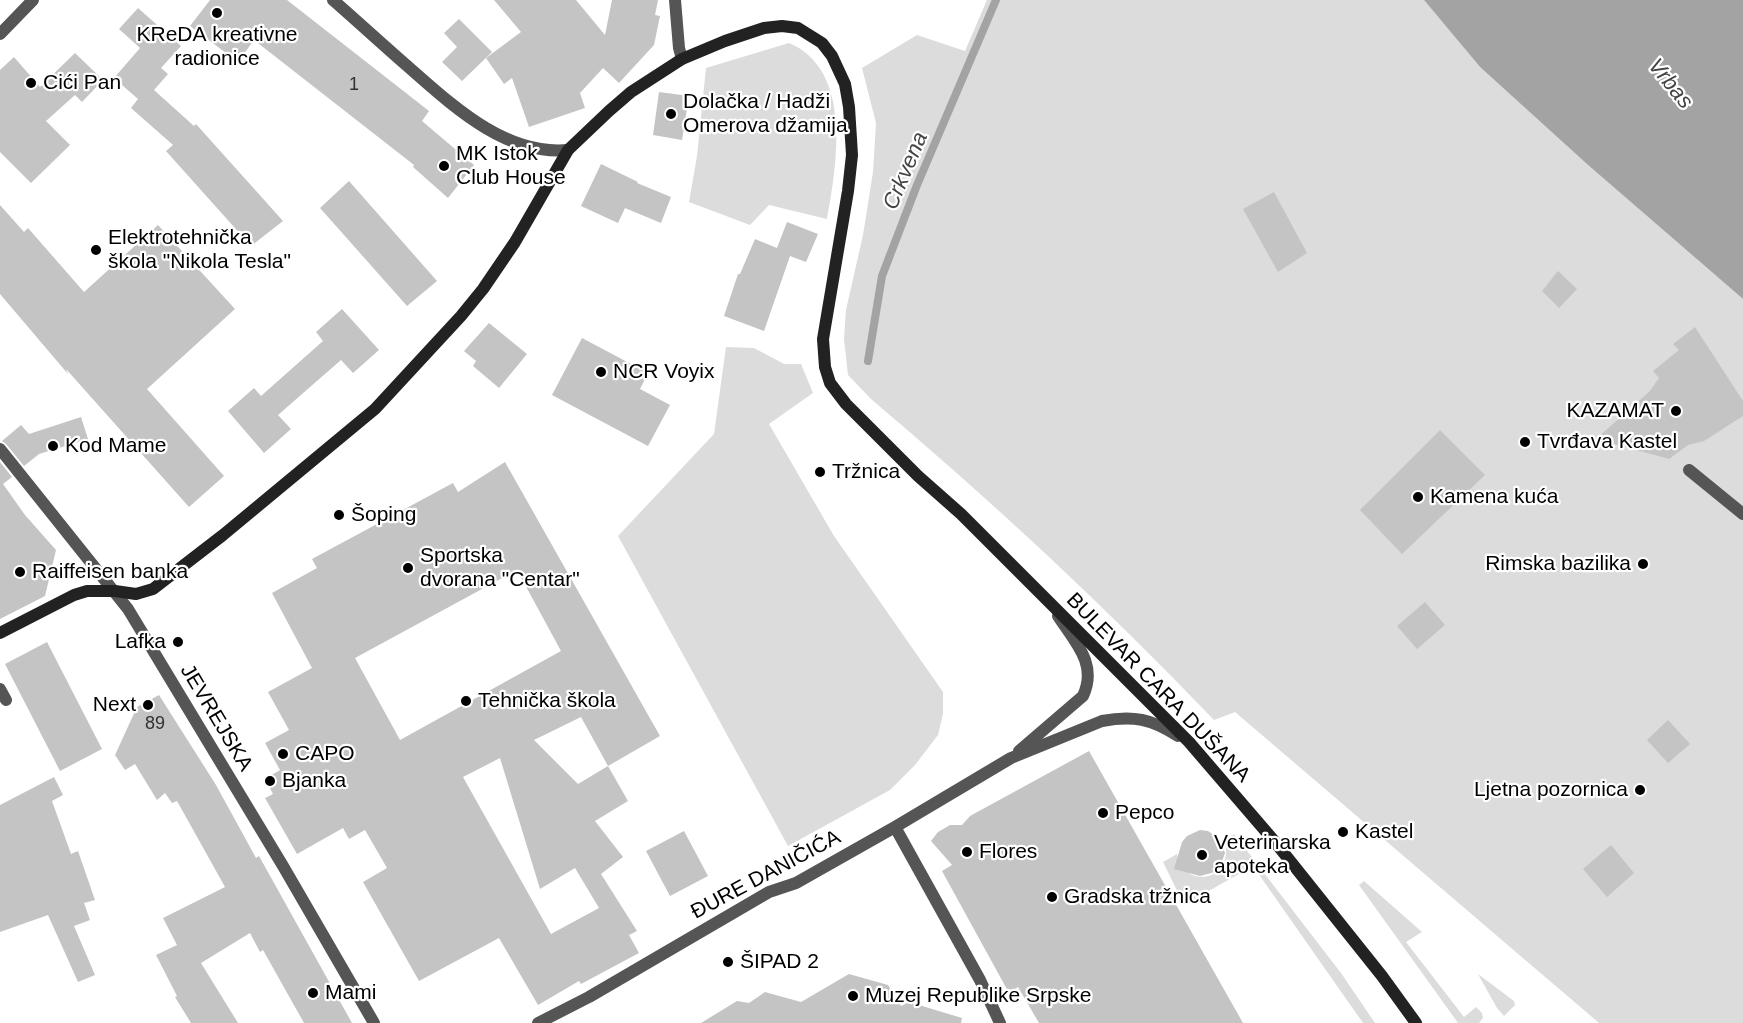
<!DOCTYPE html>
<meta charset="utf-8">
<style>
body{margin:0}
canvas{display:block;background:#fff}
</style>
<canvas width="1743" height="1023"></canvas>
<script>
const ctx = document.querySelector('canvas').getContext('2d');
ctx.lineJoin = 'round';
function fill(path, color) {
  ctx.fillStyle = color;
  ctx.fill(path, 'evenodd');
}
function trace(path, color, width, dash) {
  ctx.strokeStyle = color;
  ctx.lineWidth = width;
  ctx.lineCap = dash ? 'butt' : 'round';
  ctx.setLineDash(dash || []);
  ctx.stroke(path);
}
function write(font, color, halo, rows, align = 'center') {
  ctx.font = font + ' Arial,sans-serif';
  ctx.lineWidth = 4.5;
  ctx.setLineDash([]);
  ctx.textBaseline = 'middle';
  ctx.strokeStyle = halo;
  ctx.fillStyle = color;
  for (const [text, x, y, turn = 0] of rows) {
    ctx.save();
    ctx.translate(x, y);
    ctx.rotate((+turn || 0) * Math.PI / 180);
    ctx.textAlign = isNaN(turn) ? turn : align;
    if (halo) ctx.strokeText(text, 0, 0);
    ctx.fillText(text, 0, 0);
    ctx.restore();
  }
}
const green = new Path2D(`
 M987,0H1424L1480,67L1588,165L1743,299V1023H1599L1235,712L1214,720C1106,607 991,500 871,399L848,375L844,339L846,310L863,235L873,172L876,123L862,68L917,35L965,51Z
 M789,43C853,70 837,165 827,219L769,205L750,225L689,202L697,156L706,68Z
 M726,347L754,348L784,364H801L813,393L769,424L834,536L943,692V714L938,735L915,765L890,790L788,846L618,536L714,434Z
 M1234,834L1341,973L1375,1023H1363L1253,866L1184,905L1163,862L1177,854C1183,890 1237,882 1224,840Z
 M1364,881L1422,932L1406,942L1464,1017L1476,1007L1482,1013L1483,1018L1479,1023H1458L1359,885Z
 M1478,974L1514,1001L1515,1005L1504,1016L1497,1008Z`);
const water = new Path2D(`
 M1424,0H1743V299L1588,165L1480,67Z`);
const stream = new Path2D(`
 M868,361L882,276L917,185L996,0`);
const building = new Path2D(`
 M210,0H287L429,111L422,121L474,165L448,198L413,167L414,165L254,40L238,62L190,26Z
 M494,0H576L605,35L612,0H658L655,15L660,16L654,45L619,83L603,68L580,93L585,108L529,127L512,78L504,84L486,58L521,32Z
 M138,8L181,46L161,68L168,74L154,90L194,126L196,124L283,221L251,246L166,151L173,145L131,108L138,99L114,78L140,48L119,29Z
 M459,19L492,52L462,81L442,62L457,47L444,33Z
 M75,53L103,80L82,102L75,95L46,121L70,145L31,183L0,152V70L14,57L40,87Z
 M659,92L689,96L682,140L653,135Z
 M601,164L638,182L637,183L671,197L661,223L625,208L618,223L581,206Z
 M349,181L437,281L407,306L320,208Z
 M1274,192L1307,253L1278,272L1243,209Z
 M0,205L24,232L28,228L84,292L158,225L235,309L147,389L224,476L189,507L66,369L68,374L0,294Z
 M787,222L818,234L806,262L790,256L764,331L724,316L738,274H740L755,239L777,248Z
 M1558,271L1577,289L1559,308L1542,291Z
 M342,309L379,350L353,373L341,360L278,415L291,429L264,453L228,411L254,388L261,396L323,341L316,332Z
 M489,323L527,354L499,388L473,366L476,361L464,351Z
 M1695,327L1743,401V416L1704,441L1688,445L1669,459L1596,439L1649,392L1659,378L1653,371L1679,350L1673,344Z
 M582,338L648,373L640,389L670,405L648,446L552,395Z
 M81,417L88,439L39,454L24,466L6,444L2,441L21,425L29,434Z
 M1440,430L1485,475L1402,554L1360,510Z
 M0,462L12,477L3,484L25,515L56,550L45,596L0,619Z
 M505,462L660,736L608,766L581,717L534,740L578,784L608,766L628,801L595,821L623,857L601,874L637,931L629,935L639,953L581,984L579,981L538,1005L499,938L419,981L363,882L387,868L365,830L349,839L343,828L297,854L265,798L273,794L265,779L280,770L265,743L289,730L268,692L312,668L272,593L317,568L312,559L453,483L458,492ZM517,570L561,651L400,740L355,658ZM500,758L540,889L575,868L599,908L551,934L463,777Z
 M1425,602L1445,625L1417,649L1397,626Z
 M47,642L102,749L60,771L5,664Z
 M159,695L216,785L256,858L259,856L352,1023H304L263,950L260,952L250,933L201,963L238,1023H191L175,997L177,996L156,955L177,945L163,918L225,887L177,801L172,803L165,793L157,800L135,764L125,770L115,755L137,707Z
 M1668,720L1690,744L1668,763L1647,740Z
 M1089,751L1149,857L1243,1023H1039L1018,987L1009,993L942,871L952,865L931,841L938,832L950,825H962L970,816Z
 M54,777L63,795L52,801L71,854L78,851L95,900L84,903L90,920L74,926L95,975L78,982L48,915L0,932V805Z
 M1200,830L1208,831L1220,839L1225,853L1220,867L1215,872L1200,876L1174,869L1182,842L1187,836Z
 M684,831L708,876L670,896L646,851Z
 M1611,845L1634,873L1607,897L1583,869Z
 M849,974L888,985L901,1006L909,1002L962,1018L961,1023H701L737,1001L749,1003L765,992L801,1002Z`);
const lane = new Path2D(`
 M1689,470L1743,514
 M0,689L6,700`);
const street = new Path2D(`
 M333,0C357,21 381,43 405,64C451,104 504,156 568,150
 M675,0L679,48L682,59
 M0,34L33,0
 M0,449L128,609L283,866L374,1023
 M1019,751L1083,696C1098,664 1075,642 1058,616
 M895,827L980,980L1000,1023
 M538,1023L589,997L769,892L796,883L895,827L1011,758L1102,721C1133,715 1152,719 1178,736`);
const secondary = new Path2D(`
 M0,633L74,595L87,591H115L136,594L153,589L223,535L375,409L461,316L483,289L515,242L568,150L609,111L631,92L682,59L725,41L764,28L782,26L798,28L822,43L832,56L845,84L849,107L852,155L848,191L823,339L825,367L830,383L846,404L918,476L961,514L1189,742L1275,842L1382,976L1416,1023`);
const markers = [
 [217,13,6,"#000"],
 [31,83,6,"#000"],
 [671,114,6,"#000"],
 [444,166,6,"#000"],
 [96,250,6,"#000"],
 [601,372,6,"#000"],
 [1676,411,6,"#000"],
 [1525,442,6,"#000"],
 [53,446,6,"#000"],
 [820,472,6,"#000"],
 [1418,497,6,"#000"],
 [339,515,6,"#000"],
 [1643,564,6,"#000"],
 [408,568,6,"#000"],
 [20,572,6,"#000"],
 [178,642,6,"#000"],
 [466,701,6,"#000"],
 [148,705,6,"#000"],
 [283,754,6,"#000"],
 [270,781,6,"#000"],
 [1640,790,6,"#000"],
 [1103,813,6,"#000"],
 [1343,832,6,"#000"],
 [967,852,6,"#000"],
 [1202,855,6,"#000"],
 [1052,897,6,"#000"],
 [728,962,6,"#000"],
 [313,993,6,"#000"],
 [853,996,6,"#000"]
];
const numberNames = [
 ["1",354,85],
 ["89",155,724]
];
const poiNames = [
 ["KReDA kreativne",217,35,"center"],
 ["radionice",217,59,"center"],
 ["Cići Pan",43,83],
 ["Dolačka / Hadži",683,102],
 ["Omerova džamija",683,126],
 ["MK Istok",456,154],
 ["Club House",456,178],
 ["Elektrotehnička",108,238],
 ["škola \"Nikola Tesla\"",108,262],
 ["NCR Voyix",613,372],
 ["KAZAMAT",1664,411,"right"],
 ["Tvrđava Kastel",1537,442],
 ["Kod Mame",65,446],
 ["Tržnica",832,472],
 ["Kamena kuća",1430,497],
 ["Šoping",351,515],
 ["Sportska",420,556],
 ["dvorana \"Centar\"",420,580],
 ["Rimska bazilika",1631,564,"right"],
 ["Raiffeisen banka",32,572],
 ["Lafka",166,642,"right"],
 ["Tehnička škola",478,701],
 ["Next",136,705,"right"],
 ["CAPO",295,754],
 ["Bjanka",282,781],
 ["Ljetna pozornica",1628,790,"right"],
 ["Pepco",1115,813],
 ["Kastel",1355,832],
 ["Veterinarska",1214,843],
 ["apoteka",1214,867],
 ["Flores",979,852],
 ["Gradska tržnica",1064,897],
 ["ŠIPAD 2",740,962],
 ["Mami",325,993],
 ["Muzej Republike Srpske",865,996]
];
const streetNames = [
 ["BULEVAR CARA DUŠANA",1158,688,46],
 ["JEVREJSKA",216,718,59],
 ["ĐURE DANIČIĆA",766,875,-28]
];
const waterNames = [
 ["Vrbas",1670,84,51],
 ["Crkvena",906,171,-67]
];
fill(green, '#dcdcdc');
fill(water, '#a3a3a3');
trace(stream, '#a3a3a3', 8);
fill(building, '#c4c4c4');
trace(lane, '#555', 12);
trace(street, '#555', 12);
trace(secondary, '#222', 12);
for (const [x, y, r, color] of markers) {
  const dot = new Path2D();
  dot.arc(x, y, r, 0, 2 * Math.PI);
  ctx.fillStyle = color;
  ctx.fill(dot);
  trace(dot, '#fff', 2);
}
write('18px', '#313131', null, numberNames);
write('21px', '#000', '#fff', poiNames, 'left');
write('21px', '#000', '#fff', streetNames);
write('italic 22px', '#444', '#fff', waterNames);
</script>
